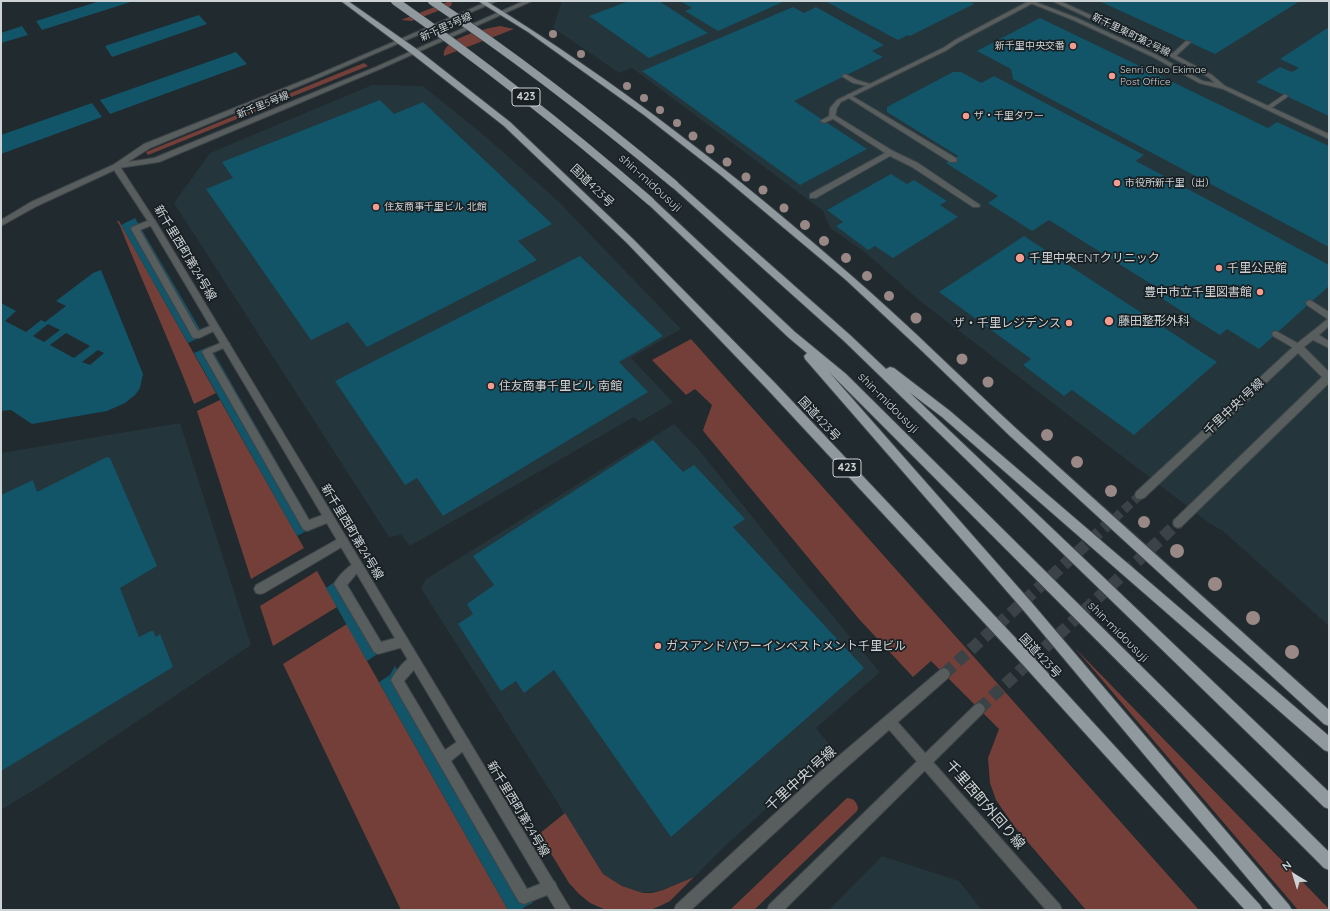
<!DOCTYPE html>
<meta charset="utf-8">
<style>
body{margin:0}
#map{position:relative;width:1330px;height:911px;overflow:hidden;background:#212a2e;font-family:Quicksand,sans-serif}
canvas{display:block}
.frame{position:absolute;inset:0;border:2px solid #cdd3d5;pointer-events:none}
.north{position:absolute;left:1274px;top:855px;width:40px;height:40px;-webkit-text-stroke:3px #182024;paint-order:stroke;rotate:322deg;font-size:11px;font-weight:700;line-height:16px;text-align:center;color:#cdd3d5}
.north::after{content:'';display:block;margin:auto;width:14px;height:18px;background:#cdd3d5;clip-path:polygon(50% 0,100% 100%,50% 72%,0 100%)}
</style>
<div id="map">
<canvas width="1330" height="911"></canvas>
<div class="frame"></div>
<div class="north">N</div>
</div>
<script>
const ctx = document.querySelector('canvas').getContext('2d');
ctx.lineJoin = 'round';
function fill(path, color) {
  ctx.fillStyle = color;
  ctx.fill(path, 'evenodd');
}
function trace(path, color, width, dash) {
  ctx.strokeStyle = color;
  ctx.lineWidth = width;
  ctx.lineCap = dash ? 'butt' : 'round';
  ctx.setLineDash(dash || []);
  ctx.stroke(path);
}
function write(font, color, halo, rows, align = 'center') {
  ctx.font = font + ' Quicksand,"Noto Sans JP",sans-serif';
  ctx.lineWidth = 3.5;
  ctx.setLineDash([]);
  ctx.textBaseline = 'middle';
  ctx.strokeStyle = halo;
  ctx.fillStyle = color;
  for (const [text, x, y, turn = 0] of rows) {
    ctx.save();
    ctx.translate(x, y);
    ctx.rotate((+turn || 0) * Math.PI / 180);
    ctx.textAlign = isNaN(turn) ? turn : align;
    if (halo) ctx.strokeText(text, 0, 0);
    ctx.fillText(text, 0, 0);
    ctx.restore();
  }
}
const built = new Path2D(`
 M562,1H1329V626L1223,531L1209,523L920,301L866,253L830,228L823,211L632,68L619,73L553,28Z
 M372,85L423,86L485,136L558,201L681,329L631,358L673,402L640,422L634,417L410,546L401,535L389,537L174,203L210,153Z
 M180,423L251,645L39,787L1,810V453Z
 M674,424L700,451L801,578L880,672L816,728L833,749L726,845L694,877L663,890L643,893L622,886L603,874L422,590V587L426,579Z
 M882,856L959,881L982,910H829Z`);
const green = new Path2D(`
 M450,1L452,3L451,6L412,21L401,20Z
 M500,26L514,29L444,56C440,39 487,28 500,26Z
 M364,63L368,66L148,155L146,152Z
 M117,221H119L216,393L194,404C171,344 144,286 120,226Z
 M691,339L1199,910H1086L1014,826L996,800L990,783L988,758L999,729L931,661L913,677L859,619L704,432L703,430L712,405L695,389L686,395L652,360Z
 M220,400L304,548L251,579L197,411Z
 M317,571L337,607L273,646L260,606Z
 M347,624L367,661L508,910H401L283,664Z
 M1074,647L1329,909V910H1298Z
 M847,798C853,798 857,802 858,808L857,811L754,910H730Z
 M565,813L603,874L622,886L643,893H652L663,890L694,877L670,901L660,906L650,910H606L590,903L579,894L569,883L539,834Z`);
const building = new Path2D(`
 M100,1H134L42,30L36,21Z
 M629,1H659L708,33L649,58L589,16Z
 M680,1H785L718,31L685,11L692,8Z
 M825,1H972L971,2L974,4L910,36L908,35L898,40Z
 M1099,1H1300L1215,54Z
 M793,7L804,13L816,7L884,45L872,51L883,57L794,101L867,149L800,185L642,71Z
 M199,15L207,24L112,57L105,46Z
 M1040,18L1268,128L1277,122L1329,146V247L1013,79L1011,69L977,51Z
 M22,26L28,35L1,43V33Z
 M1329,27V116L1256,82L1280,67L1292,72L1299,68L1280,59Z
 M236,52L247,64L110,114L100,100Z
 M953,72H961L981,83L994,76L1144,155L1136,161L1329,265V286L1259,349L1227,329L1220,335L1161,298L1167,294L1049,220L1032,231L988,203L998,196L946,163L958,156L887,112V107Z
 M380,100L394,114L423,102L552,224L518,241L537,260L367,347L348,322L311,340L206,189L233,178L222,162Z
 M92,103L102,117L1,154V135Z
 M891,174L907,184L914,180L947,201L940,205L958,217L893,258L875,246L868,250L836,226L843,222L827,210Z
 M135,218L204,336L188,343L121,225Z
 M1024,236L1203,353L1217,362L1134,435L1072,390L1064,396L1023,365L1031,359L939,292Z
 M580,256L663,336L619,362L648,392L443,516L417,478L405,485L335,381Z
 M101,270L143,374L140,388L135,395L125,403L107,411L32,424L11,410L1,411V303L16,311L5,321L26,332L41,320L45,322L66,306L56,301L93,273ZM48,324L60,330L44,342L33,336ZM66,333L90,346L74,358L50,345ZM98,350L104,353L90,365L82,362Z
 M210,346L314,527L297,536L194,353Z
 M653,440L683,472L694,465L745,519L733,527L864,668L671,837L554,670L524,693L516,681L501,691L458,624L473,614L467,604L494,585L473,556Z
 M107,457L110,458L157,566L120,588L139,637L151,631H153L156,637L160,634L173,667L1,771V495L33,480L37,492Z
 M342,574L386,651L379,653L367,661L326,588L336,581Z
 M395,666L533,903L526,906L521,910H508L379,682L390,675Z`);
const tertiaryTunnelFar1 = new Path2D(`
 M1114,519L1140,495`);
const tertiaryTunnel = new Path2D(`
 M944,674L1115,518
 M979,709L1178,523`);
const service = new Path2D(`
 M1186,41L1191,42L1175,57H1171V55Z
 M845,74L857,80L874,85L871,87L853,83L843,77L842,76Z
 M849,94L956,158L957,160L956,162H950L847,97V95Z
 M1285,94L1288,96L1287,97L1270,109H1266V107Z
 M833,114L893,151L918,163L980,205L979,207H973L912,167L890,156L816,198H810V194L885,153L833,119L824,123L820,121Z
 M152,219L155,220V224L140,230L198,331L215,324L219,327L218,329L199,338H193L131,229L132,227Z
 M1310,300L1329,312V320L1307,305L1306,303L1307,301Z
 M1276,331L1301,345L1303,347L1301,349H1295L1273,336L1272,334L1273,332Z
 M225,341L228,342L230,344L228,346L212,353L309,520L328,513L332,515L333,518L332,521L307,531L303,529L202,352L204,350Z
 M343,536L347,538L348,541L347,544L264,593L260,594L256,593L254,589L256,585Z
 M357,562L361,563L362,567L347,585L381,642L403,636L407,638L409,642L407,646L378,654L374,652L334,584C338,576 349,565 357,562Z
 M414,655L418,657L420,661L418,665L404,681L445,750L464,737L468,739L470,743L468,747L451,761L527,889L550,880L555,882L557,887L555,892L524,904L519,902L393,684L391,680C395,672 405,659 414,655Z`);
const minor = new Path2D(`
 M1029,1H1037L959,42L947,50L841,102L837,108L835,117L829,116L830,108L837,100L943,48L955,40Z
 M113,165H119L156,222L571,910H556L149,223L112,167Z
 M890,716L894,718L1060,905L1062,910H1046L886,726L884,722L886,718Z`);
const tertiary = new Path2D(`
 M489,1H497L316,79L150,148L128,162L154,158L376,67L524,1H532L380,69L159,162L119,168L37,206L1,226V220L31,202L113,165L144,144L312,77Z
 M1025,1H1033L1077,18L1157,55L1203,81L1215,83L1208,77L1160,51L1052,1H1060L1164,49L1212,75L1225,86L1329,134V139L1223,89L1199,83L1153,57L1073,20Z
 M1329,318V326L1319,335L1329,341V348L1313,340L1304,347L1329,372V383L1182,526L1178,528L1174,526L1173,523L1174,520L1322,377L1298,353L1144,498L1140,499L1136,498L1135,495L1136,492L1295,345Z
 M944,668L948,670L950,674L948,678L831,781L691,910H674L676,905L821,771L940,670Z
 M979,703L983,705L985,709L983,713L784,910H767L769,905L975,705Z`);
const trunk = new Path2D(`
 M341,1H348L418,50L510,122L633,239L776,384L1025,648L1260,905L1263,910H1245L1015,656L768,390L627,243L504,126L412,54Z
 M478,1H486C616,81 738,176 853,277C911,327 964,381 1020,432C1122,525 1226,617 1329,710V726L1324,724L1010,436L922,351L846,280L722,176L644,115L528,32Z
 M674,181L677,182L850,335L886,369L890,367L894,368L950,411L1329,736V752L1324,750L942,417L909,392L1329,792V809L1324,807L844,341L671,186L670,184L671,182Z
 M650,198L653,199L795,332L846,374L1329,852V870L1324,868L829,372L1032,603L1289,905L1292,910H1274L1024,611L805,359L804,356L807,353L789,338L647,203L646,201Z`);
const trunkBridge = new Path2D(`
 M395,1C484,63 568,130 650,201
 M432,1C517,57 596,119 674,184`);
const trees = [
 [553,34,4],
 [581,54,4],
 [627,86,4],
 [644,98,4],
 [660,110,4],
 [677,123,4],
 [693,136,4.5],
 [710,149,4.5],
 [727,162,4.5],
 [746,177,4.5],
 [763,190,4.5],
 [784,208,4.5],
 [805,225,5],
 [824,241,5],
 [846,258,5],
 [867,276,5],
 [889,296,5],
 [916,318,5.5],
 [962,359,5.5],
 [988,382,5.5],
 [1047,435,6],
 [1077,462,6],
 [1111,491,6],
 [1144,522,6],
 [1177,551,7],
 [1215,584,7],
 [1253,618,7],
 [1292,652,7]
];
const markers = [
 [1073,46,4,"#f59c91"],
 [1112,76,4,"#f59c91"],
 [966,116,4,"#f59c91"],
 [1117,183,4,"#f59c91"],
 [376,207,4,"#f59c91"],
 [1020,258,5,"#f59c91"],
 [1219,268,4,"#f59c91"],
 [1260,292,4,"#f59c91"],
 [1109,321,5,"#f59c91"],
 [1069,323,4,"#f59c91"],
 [491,386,4,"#f59c91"],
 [658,646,4,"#f59c91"]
];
const farStreetnames = [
 ["新千里3号線",446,27,-24],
 ["新千里東町第2号線",1131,35,26],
 ["新千里5号線",263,105,-22]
];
const farPoinames = [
 ["新千里中央交番",1065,46,"right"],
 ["Senri Chuo Ekimae",1120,70],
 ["Post Office",1120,82],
 ["ザ・千里タワー",974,116],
 ["市役所新千里（出）",1125,183],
 ["住友商事千里ビル 北館",384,207]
];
const shields = [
 [526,97,28],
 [847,468,28]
];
const shieldNames = [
 ["423",526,97],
 ["423",847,468]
];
const streetNames = [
 ["shin-midousuji",650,183,42],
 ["国道423号",592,186,44],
 ["新千里西町第24号線",185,253,59],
 ["shin-midousuji",888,403,45],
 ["千里中央1号線",1234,407,-43],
 ["国道423号",819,419,47],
 ["新千里西町第24号線",352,532,59],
 ["shin-midousuji",1118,632,45],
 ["国道423号",1040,656,47],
 ["新千里西町第24号線",518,809,59]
];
const poiNames = [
 ["千里中央ENTクリニック",1029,258],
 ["千里公民館",1227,268],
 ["豊中市立千里図書館",1252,292,"right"],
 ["藤田整形外科",1118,321],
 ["ザ・千里レジデンス",1061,323,"right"],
 ["住友商事千里ビル 南館",499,386],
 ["ガスアンドパワーインベストメント千里ビル",666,646]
];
const nearStreetnames = [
 ["千里中央1号線",801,779,-42],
 ["千里西町外回り線",985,805,49]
];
fill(built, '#24353b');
fill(green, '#743f39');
fill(building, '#125468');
trace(tertiaryTunnelFar1, '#3b4347', 9, [9, 4.5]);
trace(tertiaryTunnel, '#3b4347', 12, [12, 6]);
trace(service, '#3d4549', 2);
trace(minor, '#3d4549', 2);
trace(tertiary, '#3d4549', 2);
trace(trunk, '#3d4549', 2);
fill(service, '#585d5e');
fill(minor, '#585d5e');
fill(tertiary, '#585d5e');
fill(trunk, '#909a9e');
trace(trunkBridge, '#3d4549', 9, []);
trace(trunkBridge, '#909a9e', 8);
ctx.fillStyle = '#9a8886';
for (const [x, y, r] of trees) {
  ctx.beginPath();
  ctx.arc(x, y, r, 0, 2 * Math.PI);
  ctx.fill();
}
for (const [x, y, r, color] of markers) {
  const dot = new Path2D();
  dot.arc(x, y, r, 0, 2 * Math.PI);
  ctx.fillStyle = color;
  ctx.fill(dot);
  trace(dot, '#182024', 1.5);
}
write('10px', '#cdd3d5', '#182024', farStreetnames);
write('10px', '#cdd3d5', '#182024', farPoinames, 'left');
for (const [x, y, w] of shields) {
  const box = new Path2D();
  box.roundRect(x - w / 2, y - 9, w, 18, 3);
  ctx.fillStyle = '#182024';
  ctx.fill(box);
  trace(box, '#cdd3d5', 1);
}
write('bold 11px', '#cdd3d5', null, shieldNames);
write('12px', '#cdd3d5', '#182024', streetNames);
write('12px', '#cdd3d5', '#182024', poiNames, 'left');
write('14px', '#cdd3d5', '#182024', nearStreetnames);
</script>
